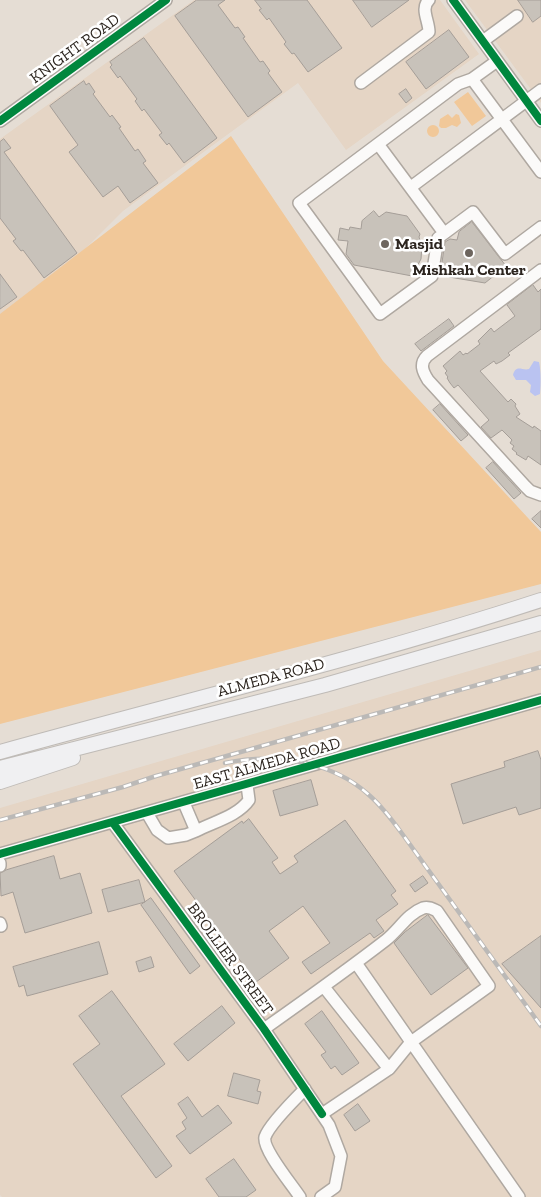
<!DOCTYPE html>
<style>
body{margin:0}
canvas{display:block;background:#e5ddd4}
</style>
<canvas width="541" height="1197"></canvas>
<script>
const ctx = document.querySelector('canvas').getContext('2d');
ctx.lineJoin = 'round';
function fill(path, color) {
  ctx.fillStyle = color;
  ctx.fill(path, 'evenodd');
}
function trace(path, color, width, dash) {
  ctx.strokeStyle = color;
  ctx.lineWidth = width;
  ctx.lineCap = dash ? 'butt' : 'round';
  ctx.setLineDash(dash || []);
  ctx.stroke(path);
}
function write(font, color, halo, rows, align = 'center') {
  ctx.font = font + ' "Zilla Slab",serif';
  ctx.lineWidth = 5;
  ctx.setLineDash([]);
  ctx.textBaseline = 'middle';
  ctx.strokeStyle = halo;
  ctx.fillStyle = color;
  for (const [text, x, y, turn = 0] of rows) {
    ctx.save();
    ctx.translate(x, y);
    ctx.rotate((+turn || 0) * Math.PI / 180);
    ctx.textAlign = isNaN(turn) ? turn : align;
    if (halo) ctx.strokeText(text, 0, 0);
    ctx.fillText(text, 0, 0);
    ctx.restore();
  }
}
const built = new Path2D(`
 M194,0H440L479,54L346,150L298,83L123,211L75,259L0,316V139Z
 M465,0H541V103Z
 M541,650V1197H2L0,1195V808Z`);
const green = new Path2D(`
 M468,92L486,116L472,126L454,102Z
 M448,114L452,118L456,114L459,115L461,123L457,127L452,125L446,128H441L439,126L440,119Z
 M427 131a6 6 0 1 1 12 0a6 6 0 1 1-12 0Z
 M231,136L383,361L541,532V584L0,724V314Z`);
const water = new Path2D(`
 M534,361L539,362C541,371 541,384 540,394L535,396L530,392L531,385L526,380H516L513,375C516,364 522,371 529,369Z`);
const building = new Path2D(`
 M197,0H225L218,5L235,28L238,27L245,37L243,38L260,62L263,61L270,71L268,73L282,92L248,117L175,16Z
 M255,0H307L342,48L308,72L294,53L292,54L284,44L286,42L269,18L267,20L259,10L261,9Z
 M353,0H409L372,27Z
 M518,0H541V16L533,22Z
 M449,30L469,57L426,89L406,62Z
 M144,38L217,138L184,163L169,143L167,145L159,135L162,133L144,109L142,111L135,101L137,99L120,76L118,78L110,67L112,65L110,62Z
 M84,81L86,85L89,83L95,92L93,94L110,117L112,115L121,127L119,128L135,151L138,149L146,161L143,163L158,183L130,203L118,186L103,197L69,152L78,145L50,106Z
 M406,89L412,98L406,103L399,94Z
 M4,139L11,148L4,152L77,253L44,278L23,250L21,251L13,241L16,239L0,218V142Z
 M374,211L379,217L386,212L407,216L420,234L419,237L422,246L421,259L412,276L354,265L346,254L348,241L338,240L340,228L349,230L350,227L361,229L362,221Z
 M472,222L506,266L485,283L443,276L444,270L441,269L445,242L450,239L457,240L459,232Z
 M0,274L17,297L0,309Z
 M533,285L538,292L541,289V329L508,353L510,355L502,361L496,364L494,361L480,371L508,402L511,399L516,404L515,406L520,414L516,417L533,428L534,426L541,431V465L528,456L526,460L516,454L517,453L512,449L514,446L510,443L512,440L502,430L491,438L481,427L489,420L458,385L454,388L450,383L447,378L448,377L445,373L447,371L443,366L460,351L463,355L466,353L467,354L480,344L478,341L491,328L494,332L515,316L507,305Z
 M449,319L454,326L421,351L415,344Z
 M440,404L468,435L461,441L433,410Z
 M493,462L521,493L514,499L486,468Z
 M541,511V528L532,519Z
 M538,751L541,760V808L519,815L516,807L463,824L451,784L505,767L504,762Z
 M311,780L318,805L280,816L273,791Z
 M249,819L278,858L272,862L280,874L298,862L294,856L345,820L396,891L391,895L398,904L376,920L384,931L374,938L370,933L311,974L302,962L330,943L303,906L269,931L289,958L256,982L174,871L242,821L243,823Z
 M54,856L60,879L80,873L92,913L25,933L13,892L1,896L0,873L6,870Z
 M423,876L428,883L415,892L410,885Z
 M139,880L145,902L108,912L102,890Z
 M151,898L200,966L190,974L141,905Z
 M428,915L468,968L431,995L394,943L405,932Z
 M541,936V1008L502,964Z
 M99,942L108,974L27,996L24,985L19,987L13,967Z
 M151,957L154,967L139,972L136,962Z
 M112,991L165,1064L121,1096L172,1166L156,1178L73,1064L100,1044L79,1016Z
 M222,1006L235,1023L188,1061L174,1044Z
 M322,1011L359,1063L342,1075L335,1066L331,1069L321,1055L326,1052L305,1024Z
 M234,1073L260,1080L257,1091L261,1092L258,1104L228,1096Z
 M188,1097L202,1117L218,1105L232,1123L190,1154L176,1136L186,1129L182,1122L187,1118L178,1104Z
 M358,1104L370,1121L355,1131L344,1115Z
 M234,1159L256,1190L246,1197H219L206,1179Z`);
const minor = new Path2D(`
 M453,0L541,121
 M483,41L517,16
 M497,61L472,79L458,84L299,203L380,314L432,276L438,238L473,212L505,254L541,227
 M472,79L541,172
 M361,83L429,32C429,21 420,8 429,0
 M0,121L166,0
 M378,144L444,233
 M411,187L541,90
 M541,270L427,356C419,364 423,372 428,380L525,486L530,491L541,495
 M184,803L196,831C213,822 238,816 249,800L247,785
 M147,813L157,830L168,838L186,835L196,831
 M113,823L264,1029L329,1125L341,1156L335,1187L321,1197
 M0,854L541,700
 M0,863V866
 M0,923L1,926
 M356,963L519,1197
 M264,1029C305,1000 346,971 386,940C399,930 407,914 423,908C429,906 433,909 437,911L489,986L411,1042L389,1069
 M322,1114L389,1069L324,987
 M300,1197C293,1186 262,1149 265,1137C269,1125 295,1099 305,1089`);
const major = new Path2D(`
 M0,752C180,702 363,658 541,600
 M0,768L325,685L541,623
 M0,782L73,758`);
const rail = new Path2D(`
 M225,763C273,753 331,760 369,795C384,808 395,824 406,839L541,1026
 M0,820L123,787L156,776L541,667`);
const cycleway = new Path2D(`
 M453,0L541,121
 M0,121L166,0
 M113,823L264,1029L322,1114
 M0,854L541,700`);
const markers = [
 [385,244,5,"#6d655e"],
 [469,253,5,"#6d655e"]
];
const streetNames = [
 ["KNIGHT ROAD",75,49,-36],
 ["ALMEDA ROAD",271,678,-15],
 ["EAST ALMEDA ROAD",267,764,-16],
 ["BROLLIER STREET",230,959,54]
];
const poiNames = [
 ["Masjid",395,244],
 ["Mishkah Center",469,270,"center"]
];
fill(built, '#e5d5c5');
fill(green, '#f1c899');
fill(water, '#bac3f1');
fill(building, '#c8c2ba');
trace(building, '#a59e98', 1);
trace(minor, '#afa8a1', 14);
trace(major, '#bfbbb7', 16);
trace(minor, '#fbfaf9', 11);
trace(major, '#f0f0f2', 14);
trace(rail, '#bbb9b7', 4.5);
trace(rail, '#fff', 2.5, [8]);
trace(cycleway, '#00873e', 8);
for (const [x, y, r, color] of markers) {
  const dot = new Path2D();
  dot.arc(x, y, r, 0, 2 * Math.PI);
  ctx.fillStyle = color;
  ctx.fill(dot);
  trace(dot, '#fff', 2);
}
write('16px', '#2c251f', '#fff', streetNames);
write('bold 16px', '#2c251f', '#fff', poiNames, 'left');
</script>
